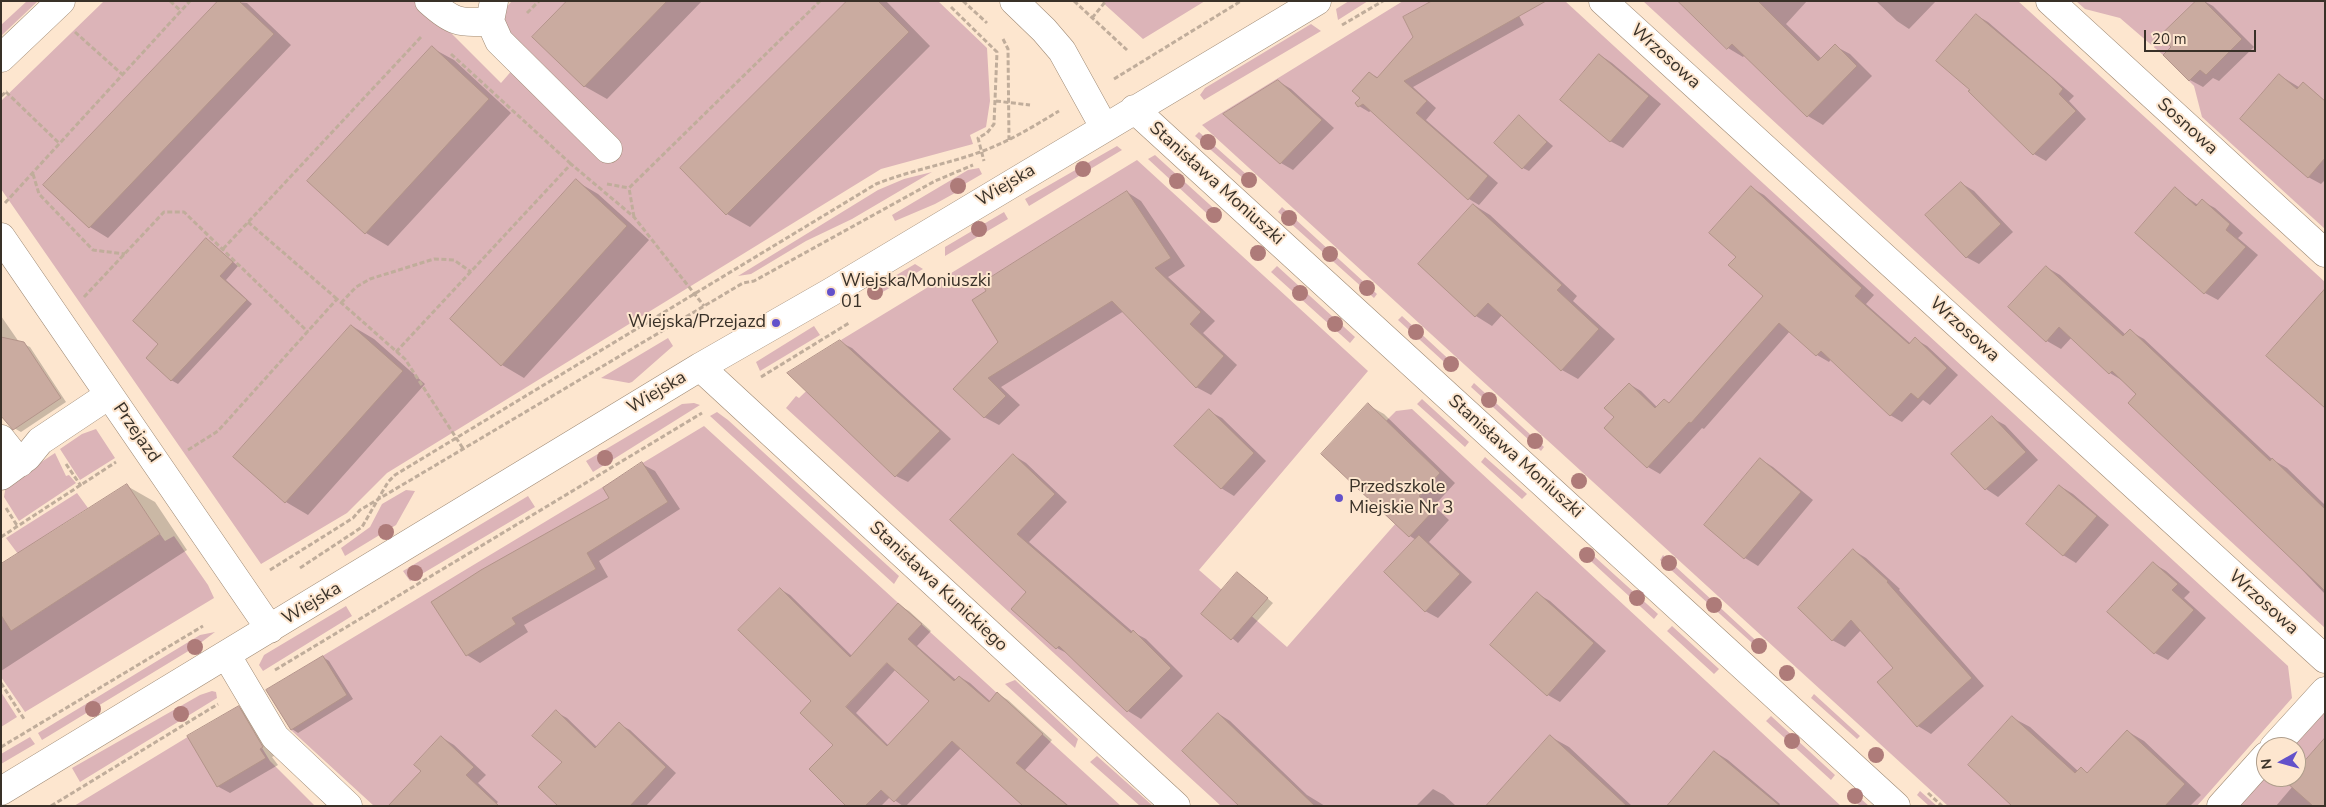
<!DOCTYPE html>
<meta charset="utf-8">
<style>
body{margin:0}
#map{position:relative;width:2326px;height:807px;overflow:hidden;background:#fde6cf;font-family:"Nunito Sans",sans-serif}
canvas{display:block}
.frame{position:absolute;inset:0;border:2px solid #393128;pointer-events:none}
.north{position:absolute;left:2256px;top:737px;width:50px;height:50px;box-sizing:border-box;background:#fde6cf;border:1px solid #af9e8c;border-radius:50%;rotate:263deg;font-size:14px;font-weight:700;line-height:20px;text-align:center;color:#393128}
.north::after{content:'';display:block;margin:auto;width:18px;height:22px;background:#6351ca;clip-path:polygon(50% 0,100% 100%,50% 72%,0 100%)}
.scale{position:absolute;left:2144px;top:30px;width:112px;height:22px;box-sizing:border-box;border:2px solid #393128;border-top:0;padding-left:6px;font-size:15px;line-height:18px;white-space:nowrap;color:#393128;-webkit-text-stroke:4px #fde6cf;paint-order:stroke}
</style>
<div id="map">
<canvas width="2326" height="807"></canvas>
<div class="frame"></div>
<div class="north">N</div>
<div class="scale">20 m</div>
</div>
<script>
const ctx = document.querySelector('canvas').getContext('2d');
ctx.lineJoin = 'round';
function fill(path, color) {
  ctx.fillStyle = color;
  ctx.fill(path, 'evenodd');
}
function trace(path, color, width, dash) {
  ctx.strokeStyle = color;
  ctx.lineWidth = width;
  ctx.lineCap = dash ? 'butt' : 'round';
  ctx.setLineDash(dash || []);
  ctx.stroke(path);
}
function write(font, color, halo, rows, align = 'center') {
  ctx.font = font + ' "Nunito Sans",sans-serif';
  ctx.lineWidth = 4;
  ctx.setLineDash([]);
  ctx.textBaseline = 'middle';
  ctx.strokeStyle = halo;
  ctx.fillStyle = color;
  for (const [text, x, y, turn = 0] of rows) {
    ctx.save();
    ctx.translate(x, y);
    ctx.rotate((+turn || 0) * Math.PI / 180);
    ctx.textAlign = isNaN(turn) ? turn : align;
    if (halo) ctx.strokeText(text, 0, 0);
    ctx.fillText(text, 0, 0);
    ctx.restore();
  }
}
const green = new Path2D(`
 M27,1H38L1,36V25Z
 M104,1H419L501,83L527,53L496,18L512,1H938L987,48L990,101L986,127L970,135L973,144L881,169L387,473L347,513L261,564L1,189V101Z
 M1101,1H1205L1143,39Z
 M1349,1H1368L1338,20L1336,9Z
 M1403,1H1565L2288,666L2292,698L2197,806H1948L1202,125Z
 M1643,1H2018L2325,282V628Z
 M2076,1H2325V229L2202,117L2194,86L2163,55L2120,18L2085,9Z
 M1311,24L1321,31L1204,100L1200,95L1205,88Z
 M1199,132L1256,183L1253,187L1195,136Z
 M1117,146L1122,150L1029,206L1025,199Z
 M1155,155L1220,214L1215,221L1148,159Z
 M1137,160L1368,371L1199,570L1287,647L1440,473L1386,421L1396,411L1412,409L1841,806H1221L786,408L796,396L799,398L848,351L841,340Z
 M979,168L982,174L963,185L964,188L935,204L895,221L892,215L968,170Z
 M932,172L852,219L806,241L751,274L738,276L878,190L904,179Z
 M1282,207L1377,294L1374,298L1278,212Z
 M1004,212L1008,219L945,256V247Z
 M915,264L923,269L872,298L868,292Z
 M1277,266L1355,337L1350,343L1271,272Z
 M1402,316L1456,366L1453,370L1398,320Z
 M814,326L820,335L760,371L756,362Z
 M668,338L673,346L632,382L629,383L601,378Z
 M1474,383L1544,447L1541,451L1471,387Z
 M1422,399L1469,442L1465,447L1417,404Z
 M694,403L700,405L593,472L586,461L682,404Z
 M717,412L728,420L899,576L894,584L710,416Z
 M704,426L1121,806H374L291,730L266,690Z
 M96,429L115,458L80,480L60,449L82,434Z
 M55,453L66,476L69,475L76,483L19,521L4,497L6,485Z
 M1485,457L1527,494L1522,499L1481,462Z
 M406,490L415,491L396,525L345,556L341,548L370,527L382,504Z
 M77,493L88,508L18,554L6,538Z
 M528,496L535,507L410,581L403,571Z
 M160,534L165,541L174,536L208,585L214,598L25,712L1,677V615L12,630Z
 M1585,548L1658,614L1654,619L1581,552Z
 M1663,555L1764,648L1761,651L1660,560Z
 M346,606L352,616L263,671L259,665L264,655Z
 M1672,626L1719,669L1714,674L1667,631Z
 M215,632L195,647L42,740L38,733L200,635Z
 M1015,680L1078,739L1075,748L1005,684Z
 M212,691L216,692L217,698L80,782L72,768L200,695Z
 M1,692L17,717L1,727Z
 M1814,694L1860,736L1857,739L1811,698Z
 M237,707L270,761L315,806H74Z
 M2325,708V806H2238L2266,774V777H2296V747H2290Z
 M1771,716L1835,775L1831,780L1766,721Z
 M30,737L35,744L1,764V754Z
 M1097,756L1153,806H1140L1090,762Z
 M1851,790L1869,806H1860L1847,794Z
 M1920,791L1937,806H1929L1917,795Z`);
const shadow = new Path2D(`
 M220,1L247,3L291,45L108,238L90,227L45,185Z
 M568,1H702L607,99L584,86Z
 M849,1H886L930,46L750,227L727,214Z
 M1511,1L1524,25L1413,87L1436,108L1426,120L1498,183L1479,205L1469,199L1372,110L1369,112L1359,106L1369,73L1379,78L1415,37Z
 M1696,1H1807L1786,24L1822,59L1835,46L1850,54L1872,76L1823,125L1808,116L1745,55L1743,57L1728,48L1688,9Z
 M1876,1H1936L1909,29L1897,21Z
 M2198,1H2204L2213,6L2254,47L2219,81L2213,78L2203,87L2190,80L2173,47Z
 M1976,15L1988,22L2074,96L2069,101L2086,119L2046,161L2034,154L1970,91L1971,89Z
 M432,48L454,60L511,113L388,246L366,233Z
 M1600,55L1612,63L1661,104L1623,148L1610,141Z
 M2279,75L2325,103V180L2321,184L2308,177Z
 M1278,81L1291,89L1334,128L1293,170L1281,163Z
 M1519,117L1553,146L1529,171L1523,168Z
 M576,181L598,194L649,240L524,378L502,365Z
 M1961,183L1974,191L2013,232L1979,264L1966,257Z
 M1752,188L1764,195L1874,295L1866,304L1911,344L1915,339L1927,346L1958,375L1930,405L1923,400L1902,422L1890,415L1831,359L1829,362L1817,355L1790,331L1704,429L1702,428L1660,474L1648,467L1616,416L1629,384L1641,391L1657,407L1670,404L1765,296L1737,257Z
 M2175,189L2198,205L2202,201L2215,208L2243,233L2238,238L2258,255L2218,300L2205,293Z
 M1127,192L1141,201L1185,266L1168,277L1215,321L1203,333L1237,365L1211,395L1196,387L1124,311L1001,387L1020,405L999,425L984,417L955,389L999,343Z
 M1474,205L1490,215L1577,296L1573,301L1615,339L1578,379L1562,370L1502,315L1492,326L1476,316L1420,264Z
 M207,240L238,266L226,280L252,304L178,384L171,380L160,344Z
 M2046,267L2060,275L2126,335L2130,331L2144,339L2273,460L2287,468L2325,505V594L2123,381L2110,373L2072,337L2061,349L2047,341L2010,307Z
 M1,316L19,342L30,347L66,402L21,432L14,428L1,413Z
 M352,326L374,339L425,384L308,515L286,502Z
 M840,342L852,348L951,439L908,482L896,476Z
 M1368,405L1384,414L1455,483L1434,506L1449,520L1429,542L1472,582L1438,618L1425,611L1416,540L1410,536Z
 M1209,411L1222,418L1266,461L1234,496L1221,488Z
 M1992,418L2005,425L2038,460L1998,497L1986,489Z
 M1013,455L1026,463L1067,502L1029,542L1133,632L1146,639L1183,676L1141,719L1128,711L1070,655L1057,648L1028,592L952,520Z
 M1760,459L1773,467L1813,500L1758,566L1745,558L1705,525Z
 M642,464L655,471L680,509L599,561L608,577L524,625L528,632L480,663L467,655Z
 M127,486L155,502L187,550L1,671V566Z
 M2060,486L2073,494L2109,525L2076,563L2063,555Z
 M1853,550L1866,558L1900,589L1899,590L1984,686L1931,734L1918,726L1879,682L1895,668L1861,630L1845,647L1832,640Z
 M2153,563L2166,571L2190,592L2184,598L2206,618L2168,660L2155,653L2109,611Z
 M1237,573L1273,603L1238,643L1202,613Z
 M780,589L790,595L852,656L899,605L909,611L931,631L917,646L956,680L960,677L970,683L991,702L998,694L1008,700L1052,740L1025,770L1069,806H1025L961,748L906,806H903L890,797L881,806H848L835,745L813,701ZM896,669L931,701L889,746L856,713Z
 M1538,594L1550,601L1606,651L1560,702L1548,695Z
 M323,657L329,661L353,699L298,733L292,729Z
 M239,708L251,715L276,755L272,757L278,765L230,793L217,786Z
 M556,712L567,718L597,747L619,724L630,730L676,773L646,806H558L563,762Z
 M1219,714L1230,721L1307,795L1325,806H1241Z
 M2013,718L2030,727L2078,771L2081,768L2088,773L2127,731L2144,741L2201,795L2190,806H2020Z
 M441,737L454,745L486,775L478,783L498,802L494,806L423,771Z
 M1551,737L1569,747L1632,806H1525Z
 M1715,752L1728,760L1780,804L1779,806Z
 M2296,773L2325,806H2276L2293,786V777H2296Z
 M1433,789L1444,795L1456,806H1416Z`);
const building = new Path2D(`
 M218,1H239L274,34L89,228L43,185Z
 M567,1H667L584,87L532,37Z
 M847,1H878L909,32L726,215L680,168Z
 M1432,1H1546L1404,81L1427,101L1416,113L1488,176L1468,200L1363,104L1358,107L1355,103L1360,98L1352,91L1369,72L1377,78L1413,37L1403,17Z
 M1678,1H1758L1818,61L1835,44L1857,66L1807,117L1732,44L1727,49Z
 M2196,1H2204L2242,39L2206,75L2200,70L2189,81L2163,55L2171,47L2160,36Z
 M1976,14L2050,76L2063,89L2059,94L2076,111L2033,155L1968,91L1970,90L1936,61Z
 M432,46L489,99L365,234L307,181Z
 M1599,54L1649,96L1610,142L1560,100Z
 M2279,74L2297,89L2303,82L2325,101V158L2308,178L2240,119Z
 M1278,80L1322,120L1280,164L1223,114Z
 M1519,115L1547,142L1522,169L1494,143Z
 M576,179L627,226L501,366L450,319Z
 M1961,182L2001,224L1966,258L1925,215Z
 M1751,186L1862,288L1855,296L1909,344L1915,337L1947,368L1918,399L1911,393L1890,416L1821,351L1816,356L1779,323L1691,423L1689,422L1647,468L1604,428L1614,417L1604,408L1629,383L1655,408L1664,399L1669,403L1763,296L1728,265L1736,257L1709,233Z
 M2175,187L2196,206L2202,199L2230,224L2226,230L2246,247L2204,294L2135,233Z
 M1127,191L1171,258L1155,268L1201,312L1190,324L1224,356L1196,388L1112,301L988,378L1006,396L984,418L953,389L998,342L972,300L986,291L982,283Z
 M1473,204L1562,285L1557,290L1599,329L1561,371L1488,303L1475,317L1418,264Z
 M206,238L233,262L220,276L247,300L171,381L146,358L158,344L133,321Z
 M2046,266L2123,336L2130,329L2270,461L2272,458L2325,509V591L2128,403L2136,394L2112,371L2109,374L2059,327L2046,342L2008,307Z
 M2325,289V408L2266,356Z
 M351,325L403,371L285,503L233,457Z
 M1,337L24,342L61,398L13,430L1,416Z
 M840,340L940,431L895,477L787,373Z
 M1368,403L1440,473L1419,496L1434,510L1409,537L1321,454Z
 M1209,409L1254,453L1221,489L1174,446Z
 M1992,416L2026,452L1985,490L1951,454Z
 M1013,454L1055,494L1017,534L1131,633L1133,630L1171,668L1127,712L1059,646L1056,649L1011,609L1026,592L950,520Z
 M1760,458L1801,492L1744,559L1704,525Z
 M642,462L668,502L587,553L596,569L512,618L516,624L466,656L431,602L481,570L609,498L603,488Z
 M127,484L160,534L11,631L1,615V564Z
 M2059,485L2097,516L2063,556L2026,524Z
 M1419,535L1460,574L1425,612L1384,572Z
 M1853,549L1888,581L1887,582L1972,678L1917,727L1877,682L1893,668L1851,620L1832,641L1798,608Z
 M2153,562L2178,584L2172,590L2194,610L2154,654L2107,612Z
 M1237,572L1268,598L1231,640L1201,614Z
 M780,588L850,657L898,603L922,624L908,639L954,681L959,676L989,702L997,692L1043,734L1016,763L1068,806H1023L952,741L894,802L881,790L865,806H846L809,769L833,745L800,713L811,701L738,630ZM887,663L929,701L887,746L846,707Z
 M1537,592L1594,643L1547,696L1490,645Z
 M323,656L347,695L291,730L266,690Z
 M239,706L263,747L260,749L266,758L217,787L187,736Z
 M556,710L595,748L619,722L666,767L630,806H558L538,787L562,762L532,736Z
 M1218,713L1315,806H1239L1182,751Z
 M2012,716L2075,773L2081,767L2087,773L2127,730L2185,784L2165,806H2012L1968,765Z
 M1550,735L1585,767L1627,806H1486Z
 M441,736L474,767L466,775L499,806H388L421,771L414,765Z
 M2325,738V806H2313L2286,782L2291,777H2296V771Z
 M1714,751L1780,806H1667Z`);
const path = new Path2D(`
 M170,1L181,11
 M963,1L987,23
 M1074,1L1127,50
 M951,7L997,52L994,124L987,133L978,138L984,161
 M527,13L539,1
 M1092,18L1106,1
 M1342,25L1383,1
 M75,32L123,75
 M1003,39L1008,49L1009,140
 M451,54L571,164
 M1114,79L1241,1
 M6,92L60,144
 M1,96L7,91
 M996,101L1030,105
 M33,174L39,194L93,250L125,254
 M607,184L629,188
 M5,203L190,1
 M634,217L629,188L820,1
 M248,222L337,299
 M223,249L421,37
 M84,297L164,212H184L308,332
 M341,303L356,287L370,279L434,259L454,260L471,272
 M396,352L571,164L634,217L704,306
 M761,377L849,323
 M188,450L218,431L337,299L405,359L464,450
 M66,464L81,486
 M6,508L18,527
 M1,537L116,462
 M300,568L362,527L388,482L395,475L876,184C911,170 948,164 983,151C1010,141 1034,126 1059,111
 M270,570L353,518L360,510L743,283L754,281L935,181L973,165
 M275,670L702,413
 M1,683L24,719
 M1,747L203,626
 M1928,793L1942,806
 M51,806L218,704`);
const minor = new Path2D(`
 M429,1C452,22 460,24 490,21
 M494,1L490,21L499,41L608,149
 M1014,1L1044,30L1062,51L1104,127
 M1603,1L2325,659
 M2050,1L2325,253
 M1,58L61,1
 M1134,109L1896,806
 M1,237L270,629
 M700,367L1176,806
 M1,439L20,463
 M1,476L27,457L40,441L109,395
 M227,656L275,737L348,806
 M2274,747L2325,691
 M1,791L700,367L831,292L1317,1
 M2221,806L2266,756`);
const trees = [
 [1208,142],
 [1083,169],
 [1249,180],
 [1177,181],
 [958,186],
 [1214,215],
 [1289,218],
 [979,229],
 [1258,253],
 [1330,254],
 [1367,288],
 [875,292],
 [1300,293],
 [1335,324],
 [1416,332],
 [1451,364],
 [1489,400],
 [1535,441],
 [605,458],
 [1579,481],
 [386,532],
 [1587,555],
 [1669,563],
 [415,573],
 [1637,598],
 [1714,605],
 [1759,646],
 [195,647],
 [1787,673],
 [93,709],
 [181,714],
 [1792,741],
 [1876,755],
 [1855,796]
];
const markers = [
 [831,292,5,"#6351ca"],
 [776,323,5,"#6351ca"],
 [1339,498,5,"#6351ca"]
];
const streetNames = [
 ["Wrzosowa",1665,57,42],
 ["Sosnowa",2187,127,42],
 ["Stanisława Moniuszki",1216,184,42],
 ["Wiejska",1006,186,-31],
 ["Wrzosowa",1964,330,42],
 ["Wiejska",657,393,-31],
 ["Przejazd",136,433,55],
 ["Stanisława Moniuszki",1515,457,42],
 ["Stanisława Kunickiego",938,587,43],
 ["Wrzosowa",2263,603,42],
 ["Wiejska",312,604,-31]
];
const poiNames = [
 ["Wiejska/Moniuszki",841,282],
 ["01",841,303],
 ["Wiejska/Przejazd",766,323,"right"],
 ["Przedszkole",1349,488],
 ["Miejskie Nr 3",1349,509]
];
fill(green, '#dcb4b8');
fill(shadow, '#0003');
fill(building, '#caaba0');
trace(building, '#b3948a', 1);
trace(minor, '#9e8974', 29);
trace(path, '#c0ad9b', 3, [5, 2.5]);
trace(minor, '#fff', 28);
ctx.fillStyle = '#ae7b79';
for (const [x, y] of trees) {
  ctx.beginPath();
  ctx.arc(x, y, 8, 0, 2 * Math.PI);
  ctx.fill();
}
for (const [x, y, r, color] of markers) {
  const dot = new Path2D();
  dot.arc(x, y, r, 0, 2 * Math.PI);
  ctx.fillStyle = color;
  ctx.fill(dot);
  trace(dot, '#fde6cf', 2);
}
write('18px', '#393128', '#fde6cf', streetNames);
write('18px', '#393128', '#fde6cf', poiNames, 'left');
</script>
